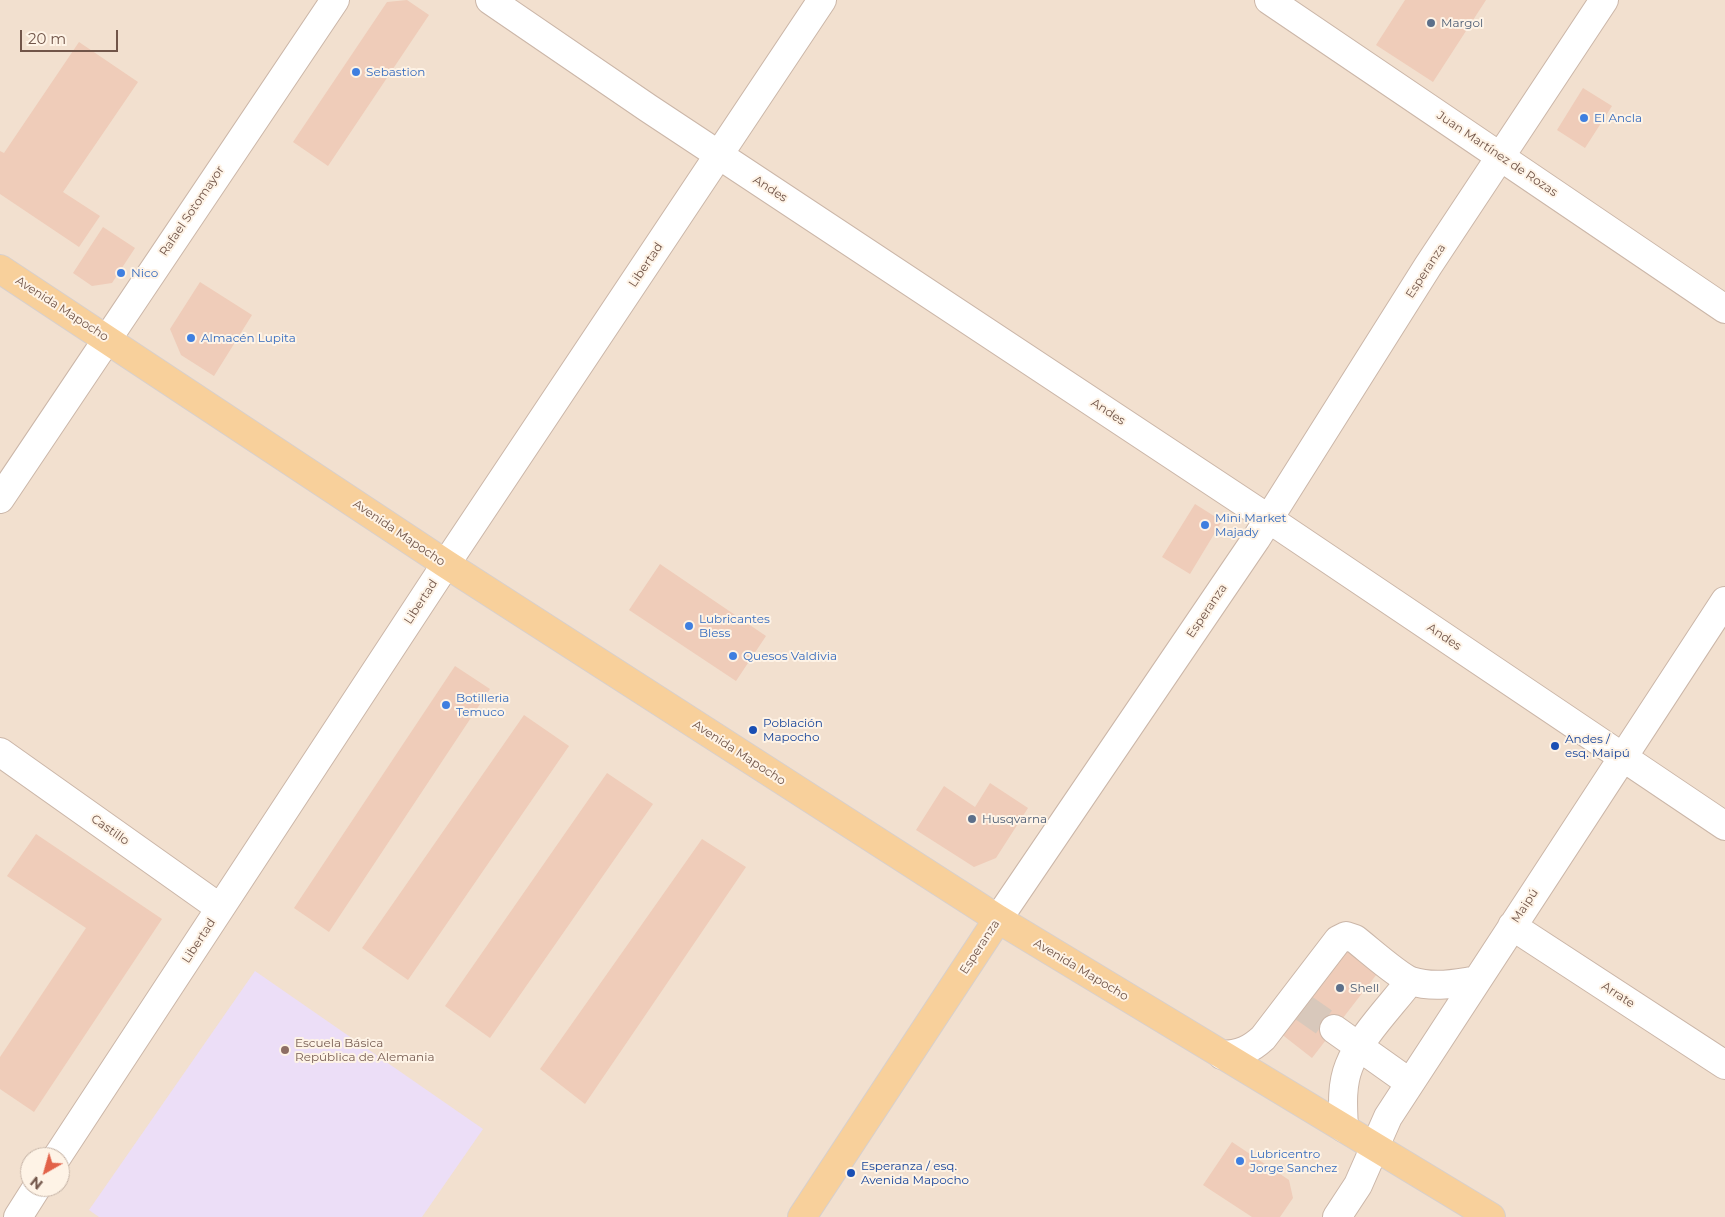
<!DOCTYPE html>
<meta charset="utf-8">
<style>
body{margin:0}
#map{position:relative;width:1725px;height:1217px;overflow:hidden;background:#fbefe1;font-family:Montserrat,sans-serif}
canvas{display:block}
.north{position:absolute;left:20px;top:1147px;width:50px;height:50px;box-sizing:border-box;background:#fef3e6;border:1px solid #c6b4a7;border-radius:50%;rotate:218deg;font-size:14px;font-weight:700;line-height:20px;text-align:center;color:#715549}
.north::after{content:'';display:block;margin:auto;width:18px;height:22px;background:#e26249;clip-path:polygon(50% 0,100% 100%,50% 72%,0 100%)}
.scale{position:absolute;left:20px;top:30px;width:98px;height:22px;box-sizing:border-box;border:2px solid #715549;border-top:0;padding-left:6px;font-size:15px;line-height:18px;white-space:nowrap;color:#715549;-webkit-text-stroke:4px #fef3e6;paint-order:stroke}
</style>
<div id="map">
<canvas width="1725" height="1217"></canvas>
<div class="north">N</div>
<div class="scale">20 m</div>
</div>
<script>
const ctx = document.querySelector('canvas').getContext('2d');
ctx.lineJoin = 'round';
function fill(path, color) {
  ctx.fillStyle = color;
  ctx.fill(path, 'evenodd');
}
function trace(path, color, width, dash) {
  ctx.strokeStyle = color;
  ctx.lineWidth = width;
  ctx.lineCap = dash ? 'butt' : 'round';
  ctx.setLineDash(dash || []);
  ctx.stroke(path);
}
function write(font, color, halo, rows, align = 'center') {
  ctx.font = font + ' Montserrat,sans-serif';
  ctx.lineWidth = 4;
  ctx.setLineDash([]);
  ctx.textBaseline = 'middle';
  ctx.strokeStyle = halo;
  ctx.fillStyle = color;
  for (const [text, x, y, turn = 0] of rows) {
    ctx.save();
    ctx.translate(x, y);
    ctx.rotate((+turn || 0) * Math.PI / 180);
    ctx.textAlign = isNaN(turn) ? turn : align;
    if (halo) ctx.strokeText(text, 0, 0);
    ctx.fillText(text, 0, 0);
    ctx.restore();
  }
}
const residential = new Path2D(`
 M0,0H1725V1217H0ZM30,1157H60V1187H30Z`);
const education = new Path2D(`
 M255,971L483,1129L422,1217H99L89,1210Z`);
const building = new Path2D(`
 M407,0L429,15L328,166L293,142L387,2Z
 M1405,0H1486L1433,82L1376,45Z
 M79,42L138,82L63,192L100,216L79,247L0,194V151L4,153Z
 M1583,88L1612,106L1585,148L1557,130Z
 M103,227L135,248L112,283L92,286L73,273Z
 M200,282L252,315L214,376L181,355L170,329Z
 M1195,504L1222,521L1190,574L1162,557Z
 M660,564L766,636L736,681L629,610Z
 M455,666L490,689L329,932L294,908Z
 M524,715L569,746L408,980L362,948Z
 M607,773L653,804L490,1038L445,1006Z
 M990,783L1028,808L996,858L974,867L916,830L944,786L975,807Z
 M36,834L162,919L34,1112L0,1089V1057L86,928L7,876Z
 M702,839L746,867L585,1104L540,1069Z
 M1347,945L1380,970L1312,1058L1280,1033Z
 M1232,1142L1289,1180L1293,1198L1280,1217H1252L1203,1185Z`);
const minorTunnel = new Path2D(`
 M1301,1006L1334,1029`);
const minor = new Path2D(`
 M490,0L648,108L1269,519L1725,826
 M1269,0L1725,309
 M0,499L335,0
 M0,752L220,908
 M998,919L1256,539L1428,266L1604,0
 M1512,926L1725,1065
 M1334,1029L1410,1083
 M1222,1055C1240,1054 1250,1050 1263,1038L1338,940L1346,936L1355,939C1368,949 1398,976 1411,981C1432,988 1456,984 1477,980
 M1344,1128C1343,1108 1341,1086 1349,1066C1360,1037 1391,1006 1410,981
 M57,1157L446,564L822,0
 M18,1217L37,1187
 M1337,1217L1358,1185L1388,1117L1725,601`);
const major = new Path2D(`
 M0,269L446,564L998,919L1491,1217
 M802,1217L998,919`);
const markers = [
 [1431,23,5,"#5c6f8a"],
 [356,72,5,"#3f7fe0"],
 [1584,118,5,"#3f7fe0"],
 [121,273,5,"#3f7fe0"],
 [191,338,5,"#3f7fe0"],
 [1205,525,5,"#3f7fe0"],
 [689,626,5,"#3f7fe0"],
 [733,656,5,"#3f7fe0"],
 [446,705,5,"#3f7fe0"],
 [753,730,5,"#1a4fb4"],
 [1555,746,5,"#1a4fb4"],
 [972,819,5,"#5c6f8a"],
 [1340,988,5,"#5c6f8a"],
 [285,1050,5,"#8d6e63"],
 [1240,1161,5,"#3f7fe0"],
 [851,1173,5,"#1a4fb4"]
];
const serviceNames = [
 ["Margol",1441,23],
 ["Husqvarna",982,819],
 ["Shell",1350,988]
];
const shopNames = [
 ["Sebastion",366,72],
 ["El Ancla",1594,118],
 ["Nico",131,273],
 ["Almacén Lupita",201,338],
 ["Mini Market",1215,518],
 ["Majady",1215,532],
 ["Lubricantes",699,619],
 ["Bless",699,633],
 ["Quesos Valdivia",743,656],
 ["Botilleria",456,698],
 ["Temuco",456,712],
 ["Lubricentro",1250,1154],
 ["Jorge Sanchez",1250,1168]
];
const streetNames = [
 ["Juan Martínez de Rozas",1497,154,34],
 ["Andes",770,189,33],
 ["Rafael Sotomayor",192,211,-56],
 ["Libertad",646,265,-56],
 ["Esperanza",1426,271,-57],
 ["Avenida Mapocho",62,309,33],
 ["Andes",1108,412,33],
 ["Avenida Mapocho",399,533,34],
 ["Libertad",421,602,-57],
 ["Esperanza",1207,611,-56],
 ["Andes",1444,637,34],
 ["Avenida Mapocho",739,753,33],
 ["Castillo",110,830,35],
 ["Maipú",1525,906,-57],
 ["Libertad",199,941,-57],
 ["Esperanza",980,947,-57],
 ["Avenida Mapocho",1081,970,31],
 ["Arrate",1618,995,33]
];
const transitNames = [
 ["Población",763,723],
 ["Mapocho",763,737],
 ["Andes /",1565,739],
 ["esq. Maipú",1565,753],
 ["Esperanza / esq.",861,1166],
 ["Avenida Mapocho",861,1180]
];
const educationNames = [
 ["Escuela Básica",295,1043],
 ["República de Alemania",295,1057]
];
fill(residential, '#f2e0cf');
fill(education, '#ecdef7');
fill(building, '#efccb9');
trace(minorTunnel, '#d8c8bb', 28, [28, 14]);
trace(minor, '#cbb6a8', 30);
trace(major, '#d7cfcc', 30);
trace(minor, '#fff', 28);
trace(major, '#f8d09b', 28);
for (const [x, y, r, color] of markers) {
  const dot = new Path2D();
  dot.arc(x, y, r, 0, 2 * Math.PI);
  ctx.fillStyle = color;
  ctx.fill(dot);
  trace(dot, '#fef3e6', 2);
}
write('12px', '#4e5e75', '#fef3e6', serviceNames, 'left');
write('12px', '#366cbe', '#fef3e6', shopNames, 'left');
write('12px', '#715549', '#fef3e6', streetNames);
write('12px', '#164399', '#fef3e6', transitNames, 'left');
write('12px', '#785e54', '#fef3e6', educationNames, 'left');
</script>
